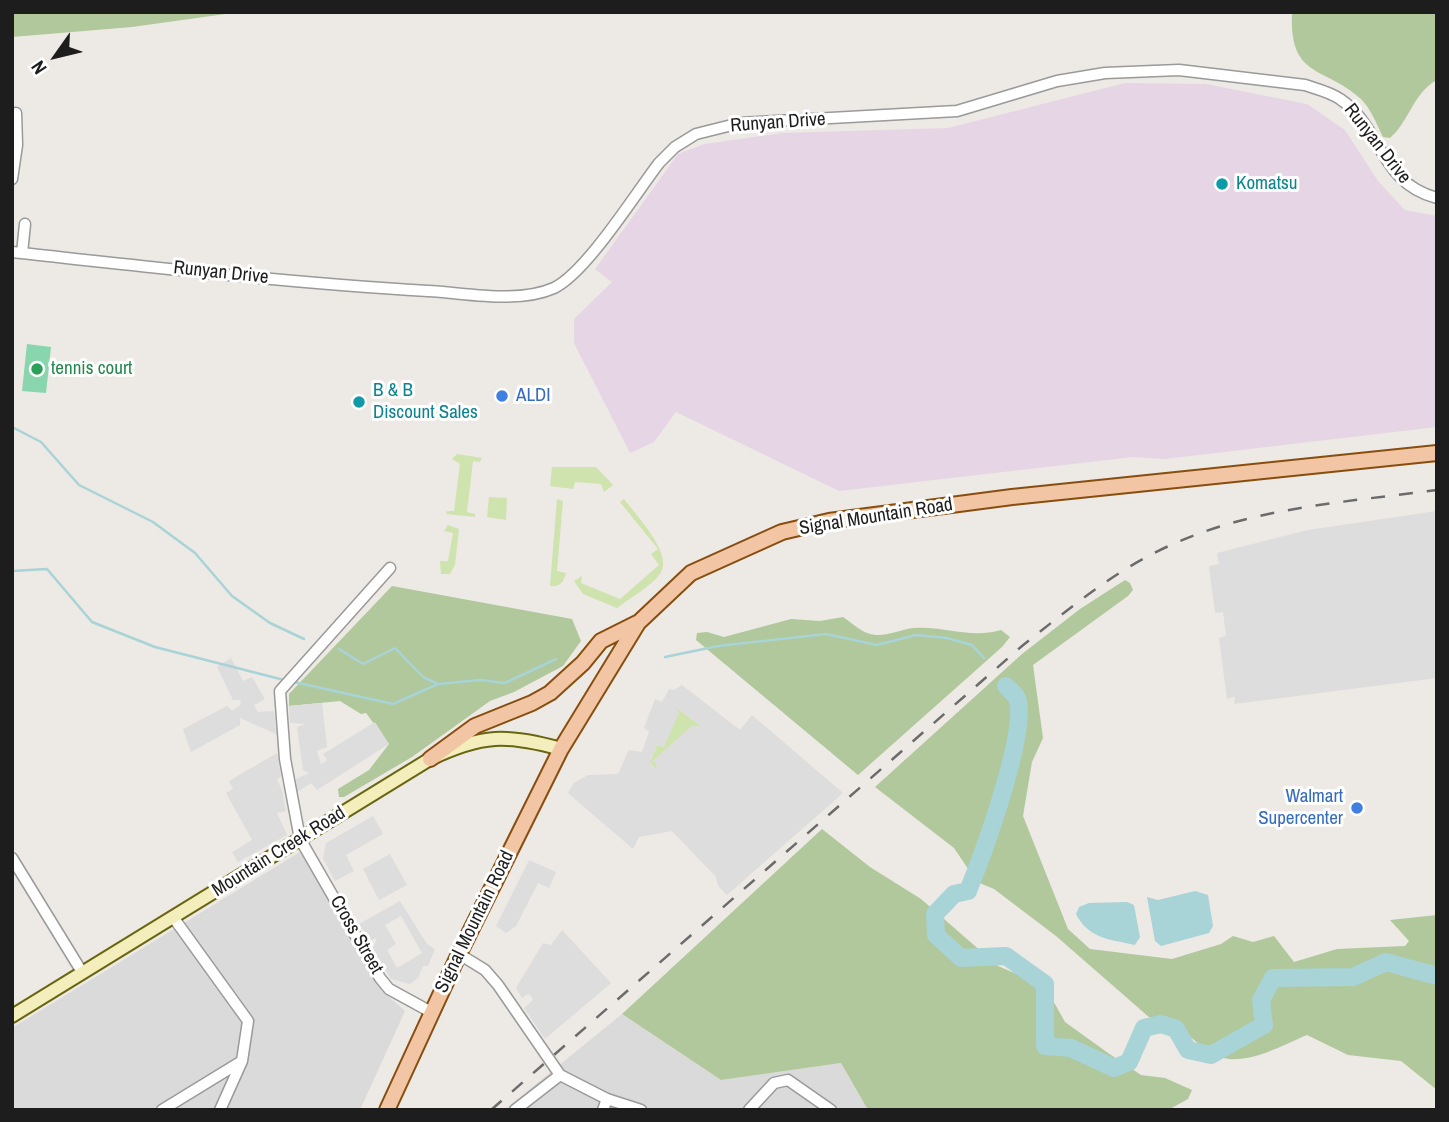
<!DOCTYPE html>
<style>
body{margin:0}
#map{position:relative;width:1449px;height:1122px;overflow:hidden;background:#ede9e4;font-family:"Archivo Narrow",sans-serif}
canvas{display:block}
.frame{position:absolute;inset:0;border:14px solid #1d1d1d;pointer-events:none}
.north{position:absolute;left:21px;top:21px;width:70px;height:70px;-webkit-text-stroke:5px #fff;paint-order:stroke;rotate:236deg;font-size:19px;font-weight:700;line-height:28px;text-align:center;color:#1d1d1d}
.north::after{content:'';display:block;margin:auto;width:24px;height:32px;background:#1d1d1d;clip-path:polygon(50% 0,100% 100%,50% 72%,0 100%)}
</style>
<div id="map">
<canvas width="1449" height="1122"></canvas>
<div class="frame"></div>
<div class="north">N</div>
</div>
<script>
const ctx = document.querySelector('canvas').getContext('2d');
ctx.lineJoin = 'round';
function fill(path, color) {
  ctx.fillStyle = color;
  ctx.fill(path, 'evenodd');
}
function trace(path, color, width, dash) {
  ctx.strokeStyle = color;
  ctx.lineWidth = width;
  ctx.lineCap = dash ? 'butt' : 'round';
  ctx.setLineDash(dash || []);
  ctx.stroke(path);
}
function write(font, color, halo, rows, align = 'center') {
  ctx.font = font + ' "Archivo Narrow",sans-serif';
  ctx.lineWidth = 6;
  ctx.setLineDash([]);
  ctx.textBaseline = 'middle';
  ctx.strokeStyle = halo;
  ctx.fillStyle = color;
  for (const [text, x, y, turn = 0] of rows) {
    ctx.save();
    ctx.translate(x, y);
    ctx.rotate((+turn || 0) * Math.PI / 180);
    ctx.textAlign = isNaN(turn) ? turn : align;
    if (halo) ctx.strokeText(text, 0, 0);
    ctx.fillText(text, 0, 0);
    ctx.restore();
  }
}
const residential = new Path2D(`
 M300,852L382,991L405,1011L360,1110H12V1028Z
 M622,1014L721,1080L841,1063L868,1110H504Z`);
const industrial = new Path2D(`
 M1125,83L1206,84L1307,104L1345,130L1378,181L1405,210L1437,216V427L1165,459L1133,457L839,491L676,412L654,442L630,453L574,343V319L612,282L595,269L678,154L704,144L782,133L948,128Z`);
const grass = new Path2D(`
 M457,454L482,458L480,462L473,461L467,512L475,514V517L446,514L447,511H454L460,464L452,459Z
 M552,467H596L613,485L604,492L601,484L575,482L573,489L550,486Z
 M489,497L507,498L506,520L487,517Z
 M557,499L563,501L557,571L566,573C563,583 560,587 550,586Z
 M624,499C635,514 675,555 660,574C650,587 630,598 617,608L583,594L574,581L582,576L581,583L620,599L659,565L651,554L658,549L620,502Z
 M448,525L459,529L455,565L450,574H441L440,561H448L453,533L444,531Z
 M676,707L702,727L692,726L653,761L658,765L655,769L650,762L657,745L664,747Z`);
const forest = new Path2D(`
 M12,12H240L132,27L12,37Z
 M1292,12H1437V80C1413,93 1409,122 1390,138L1383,137C1377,125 1371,109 1361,99C1323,65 1289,79 1292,12Z
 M1125,580L1130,583L1133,590L1128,596L1033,665L1043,738L1032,762L1023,816L1068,929L1090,949L1172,959L1221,944L1233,936L1253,942L1274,936L1294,962L1337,949L1405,946L1409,941L1390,920L1437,915V1090L1401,1061L1348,1055L1307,1035C1283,1045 1256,1061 1229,1059C1196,1056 1184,1015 1150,1018L1056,936L994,889L977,882L954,848L875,787L1022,654L1080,609Z
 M392,586L572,619L581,641L563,666L514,692L490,701L412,757L344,797H339L338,789L369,770L389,744L366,713L361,714L340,701L289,706V694Z
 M843,617C854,624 862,634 876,635C889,636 901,629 914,628C945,626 970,639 1001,630L1010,637L1002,647L858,775L696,640L697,633L707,632L724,637L791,619L820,621Z
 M822,829L870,867L921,899L998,966L1026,978L1055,1004L1065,1022L1108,1053L1141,1075L1165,1078L1192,1090L1188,1099L1168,1110H868L841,1063L721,1080L622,1014Z`);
const pitch = new Path2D(`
 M27,344L51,347L46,393L22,391Z`);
const parking = new Path2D(`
 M1437,511V678L1234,704L1235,697L1227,699L1219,638L1226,636L1223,612L1215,613L1209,566L1219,564L1217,553L1308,530Z
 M231,658L243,681L252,677L265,699L254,705L258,712L274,711L276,734L240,718V725L191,752L183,729L227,706L232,711L240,705L241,700H233L217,667Z
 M682,685L740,730L752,715L843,793L727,895L718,886L716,877L672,831L639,837L633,849L568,793L574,783L588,775L618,774L629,750L642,752L649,732L644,728L655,699L662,702L669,689L674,690ZM676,707L702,727L692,726L653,761L658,765L654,769L650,762L657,745L664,747L679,713Z
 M322,703L327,747L317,751L321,764L327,760L323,754L375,722L389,744L317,790L311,783L297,792L296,779L309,773L303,770L297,727L305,724L290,723L289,706Z
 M277,753L281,776L277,780L282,790L286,811L277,813L287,835L238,862L232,852L252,840L226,793L233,789L229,781Z
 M373,816L383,834L346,855L354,871L335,881L323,858L326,843Z
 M390,854L407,885L379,900L363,869Z
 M529,860L556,872L549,888L538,883L516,926L506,933L496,926Z
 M400,901L427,944L435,949L428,966H423L418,978L410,984L391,979L373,949L377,938L370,940L359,924ZM401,916L422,953L397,968L387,950L396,944L385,925Z
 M562,930L611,983L545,1039L524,1008L533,1000L532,997L528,994L522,998L516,988L543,943L551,945Z`);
const water = new Path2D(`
 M1195,891L1208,895L1213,926L1209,933L1161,946L1155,941L1147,897L1158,900Z
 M1127,902L1134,905L1140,937L1135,945C1109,939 1089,939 1076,914L1079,907L1089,903Z`);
const stream = new Path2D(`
 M12,427L41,442L79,485L153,522L195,553L232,596L270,623L304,639
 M12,571L47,569L92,622L155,647L284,680
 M339,649L363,664L395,648L423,677L438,684
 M665,657L718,646L826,634L877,645L916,635L947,638L972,645L984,658
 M294,682L393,704L438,684L480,680L505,683L556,659`);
const river = new Path2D(`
 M1006,686C1009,689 1015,694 1017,698C1029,730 982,857 968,891L954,894L935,914L936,935L961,958L1006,956L1045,984V1046L1071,1048L1114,1068L1129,1062L1144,1028L1161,1024L1176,1029L1188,1050L1211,1055L1264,1025L1261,1000L1273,978L1353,977L1386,962L1437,976`);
const street = new Path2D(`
 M12,179L17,145L16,113
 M12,252C151,267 289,283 428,291C467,293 518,304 554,288C586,273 636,193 659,163L675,147L696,134L740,123L957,111L1057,81L1105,73L1179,70L1305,85C1317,89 1330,92 1340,99C1382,127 1379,183 1437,198
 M22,253L25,224
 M390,568L280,691L285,759L300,839L380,978L389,989L431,1012
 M12,858L82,972
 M173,917L248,1021L242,1061L220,1110
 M459,954L485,970L498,985L560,1075L607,1099L641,1110
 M162,1110L242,1061
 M515,1110L560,1075
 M603,1110L607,1099
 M749,1110L774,1083L788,1080L831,1110`);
const secondary = new Path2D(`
 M12,1016L430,759C482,734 507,734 561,749`);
const primary = new Path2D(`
 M430,759L475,726L532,703L550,693L583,663L601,641L637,623
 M387,1110L459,954L561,749L638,623L691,573L782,532L829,521L1012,497L1437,453`);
const rail = new Path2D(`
 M491,1110L1022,646C1069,609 1116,569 1171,545C1254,507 1348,502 1437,490`);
const markers = [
 [1222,184,7,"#0f9aa8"],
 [37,369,7,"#2e9e5b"],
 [502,396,7,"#3f7fe0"],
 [359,402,7,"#0f9aa8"],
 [1357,808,7,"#3f7fe0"]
];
const streetNames = [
 ["Runyan Drive",778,123,-4],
 ["Runyan Drive",1377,144,52],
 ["Runyan Drive",221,273,6],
 ["Signal Mountain Road",876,517,-9],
 ["Mountain Creek Road",279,852,-32],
 ["Signal Mountain Road",475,922,-64],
 ["Cross Street",356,935,60]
];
const cultureNames = [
 ["Komatsu",1236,184],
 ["B & B",373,391],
 ["Discount Sales",373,413]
];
const leisureNames = [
 ["tennis court",51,369]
];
const shopNames = [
 ["ALDI",516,396],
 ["Walmart",1343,797,"right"],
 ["Supercenter",1343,819,"right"]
];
fill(residential, '#dbdada');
fill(industrial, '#e6d6e5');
fill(grass, '#cfe3ae');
fill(forest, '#b0c89c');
fill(pitch, '#89d5ad');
fill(parking, '#ddd');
fill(water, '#a8d3d7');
trace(stream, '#a8d3d7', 2.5);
trace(river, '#a8d3d7', 18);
trace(street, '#9a9a9a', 13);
trace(secondary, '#68660f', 16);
trace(primary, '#874e0f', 18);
trace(street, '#fff', 10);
trace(secondary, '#f3eebc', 12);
trace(primary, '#f2c5a4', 14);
trace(rail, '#6b6b6b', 2.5, [14, 14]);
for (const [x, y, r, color] of markers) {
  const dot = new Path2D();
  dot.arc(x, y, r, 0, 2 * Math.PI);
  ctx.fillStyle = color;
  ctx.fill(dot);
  trace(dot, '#fff', 2.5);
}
write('19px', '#1d1d1d', '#fff', streetNames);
write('19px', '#0d838f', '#fff', cultureNames, 'left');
write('19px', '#27864d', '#fff', leisureNames, 'left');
write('19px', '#366cbe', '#fff', shopNames, 'left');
</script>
